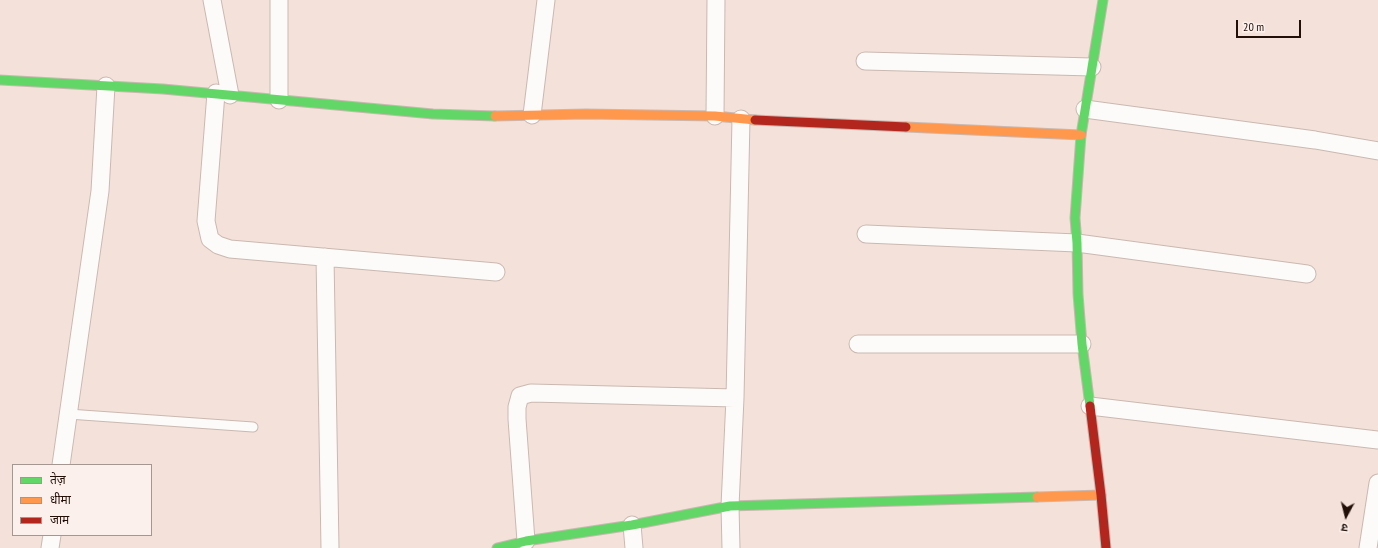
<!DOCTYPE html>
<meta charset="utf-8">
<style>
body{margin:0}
#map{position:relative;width:1378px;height:548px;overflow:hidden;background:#f4e2da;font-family:"PT Sans Narrow","Noto Sans Devanagari",sans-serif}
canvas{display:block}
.legend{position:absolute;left:12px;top:464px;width:140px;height:72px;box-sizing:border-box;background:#fbf0ec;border:1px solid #a49691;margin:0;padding:5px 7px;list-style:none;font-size:12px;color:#210f08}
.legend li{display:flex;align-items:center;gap:8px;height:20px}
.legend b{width:20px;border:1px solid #a49691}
.north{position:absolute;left:1326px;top:496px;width:40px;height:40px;-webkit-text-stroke:3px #fbf0ec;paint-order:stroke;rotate:187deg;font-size:11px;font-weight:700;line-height:16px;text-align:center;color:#210f08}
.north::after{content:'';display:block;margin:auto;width:14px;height:18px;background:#210f08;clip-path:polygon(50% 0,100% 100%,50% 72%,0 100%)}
.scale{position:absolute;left:1236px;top:20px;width:65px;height:18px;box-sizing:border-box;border:2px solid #210f08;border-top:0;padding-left:5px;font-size:12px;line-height:14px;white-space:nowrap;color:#210f08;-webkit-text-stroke:3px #fbf0ec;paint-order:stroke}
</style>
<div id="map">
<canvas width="1378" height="548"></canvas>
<ul class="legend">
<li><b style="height:5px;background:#63d668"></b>तेज़</li>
<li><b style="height:5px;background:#ff974d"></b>धीमा</li>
<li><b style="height:5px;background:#b3261e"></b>जाम</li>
</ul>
<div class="north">उ</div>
<div class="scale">20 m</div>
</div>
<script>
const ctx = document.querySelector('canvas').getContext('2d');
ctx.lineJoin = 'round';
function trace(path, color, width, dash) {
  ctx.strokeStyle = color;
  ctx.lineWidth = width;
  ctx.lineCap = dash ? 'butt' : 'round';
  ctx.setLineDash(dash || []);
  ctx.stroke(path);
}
const lane = new Path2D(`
 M68,414L253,427`);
const street = new Path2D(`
 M212,0L230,95
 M279,0V100
 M865,61L1092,67
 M216,93L206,221L210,239L218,245L230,249L496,272
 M1085,109L1315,140L1378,151
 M532,115L546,0
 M715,116L716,0
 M866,234L1077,243L1307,274
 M325,257L330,548
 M858,344H1082
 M1090,406L1378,440
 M61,465L100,191L106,86
 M632,525L634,548
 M526,541L517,419V407L520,396L531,393L735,398
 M50,548L52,535
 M731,548L730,506L735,398L741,119
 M1368,548L1378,483`);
const fast = new Path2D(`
 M0,80L163,89L433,114L495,116
 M1090,406L1082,344L1078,294L1077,243L1075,218L1081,135L1103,0
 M497,548L526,541L632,525L730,506L1037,497`);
const slow = new Path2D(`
 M495,116L586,114L715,116L755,120
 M906,127L1081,135
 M1037,497L1101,495`);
const jam = new Path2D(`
 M755,120L906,127
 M1090,406L1101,495L1106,548`);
trace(lane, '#cab8b1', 11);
trace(street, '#cab8b1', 19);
trace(fast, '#cab8b1', 11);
trace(slow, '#cab8b1', 11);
trace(jam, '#cab8b1', 11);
trace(lane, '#fdfbf9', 9);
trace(street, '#fdfbf9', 17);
trace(fast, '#63d668', 9);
trace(slow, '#ff974d', 9);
trace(jam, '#b3261e', 9);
</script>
